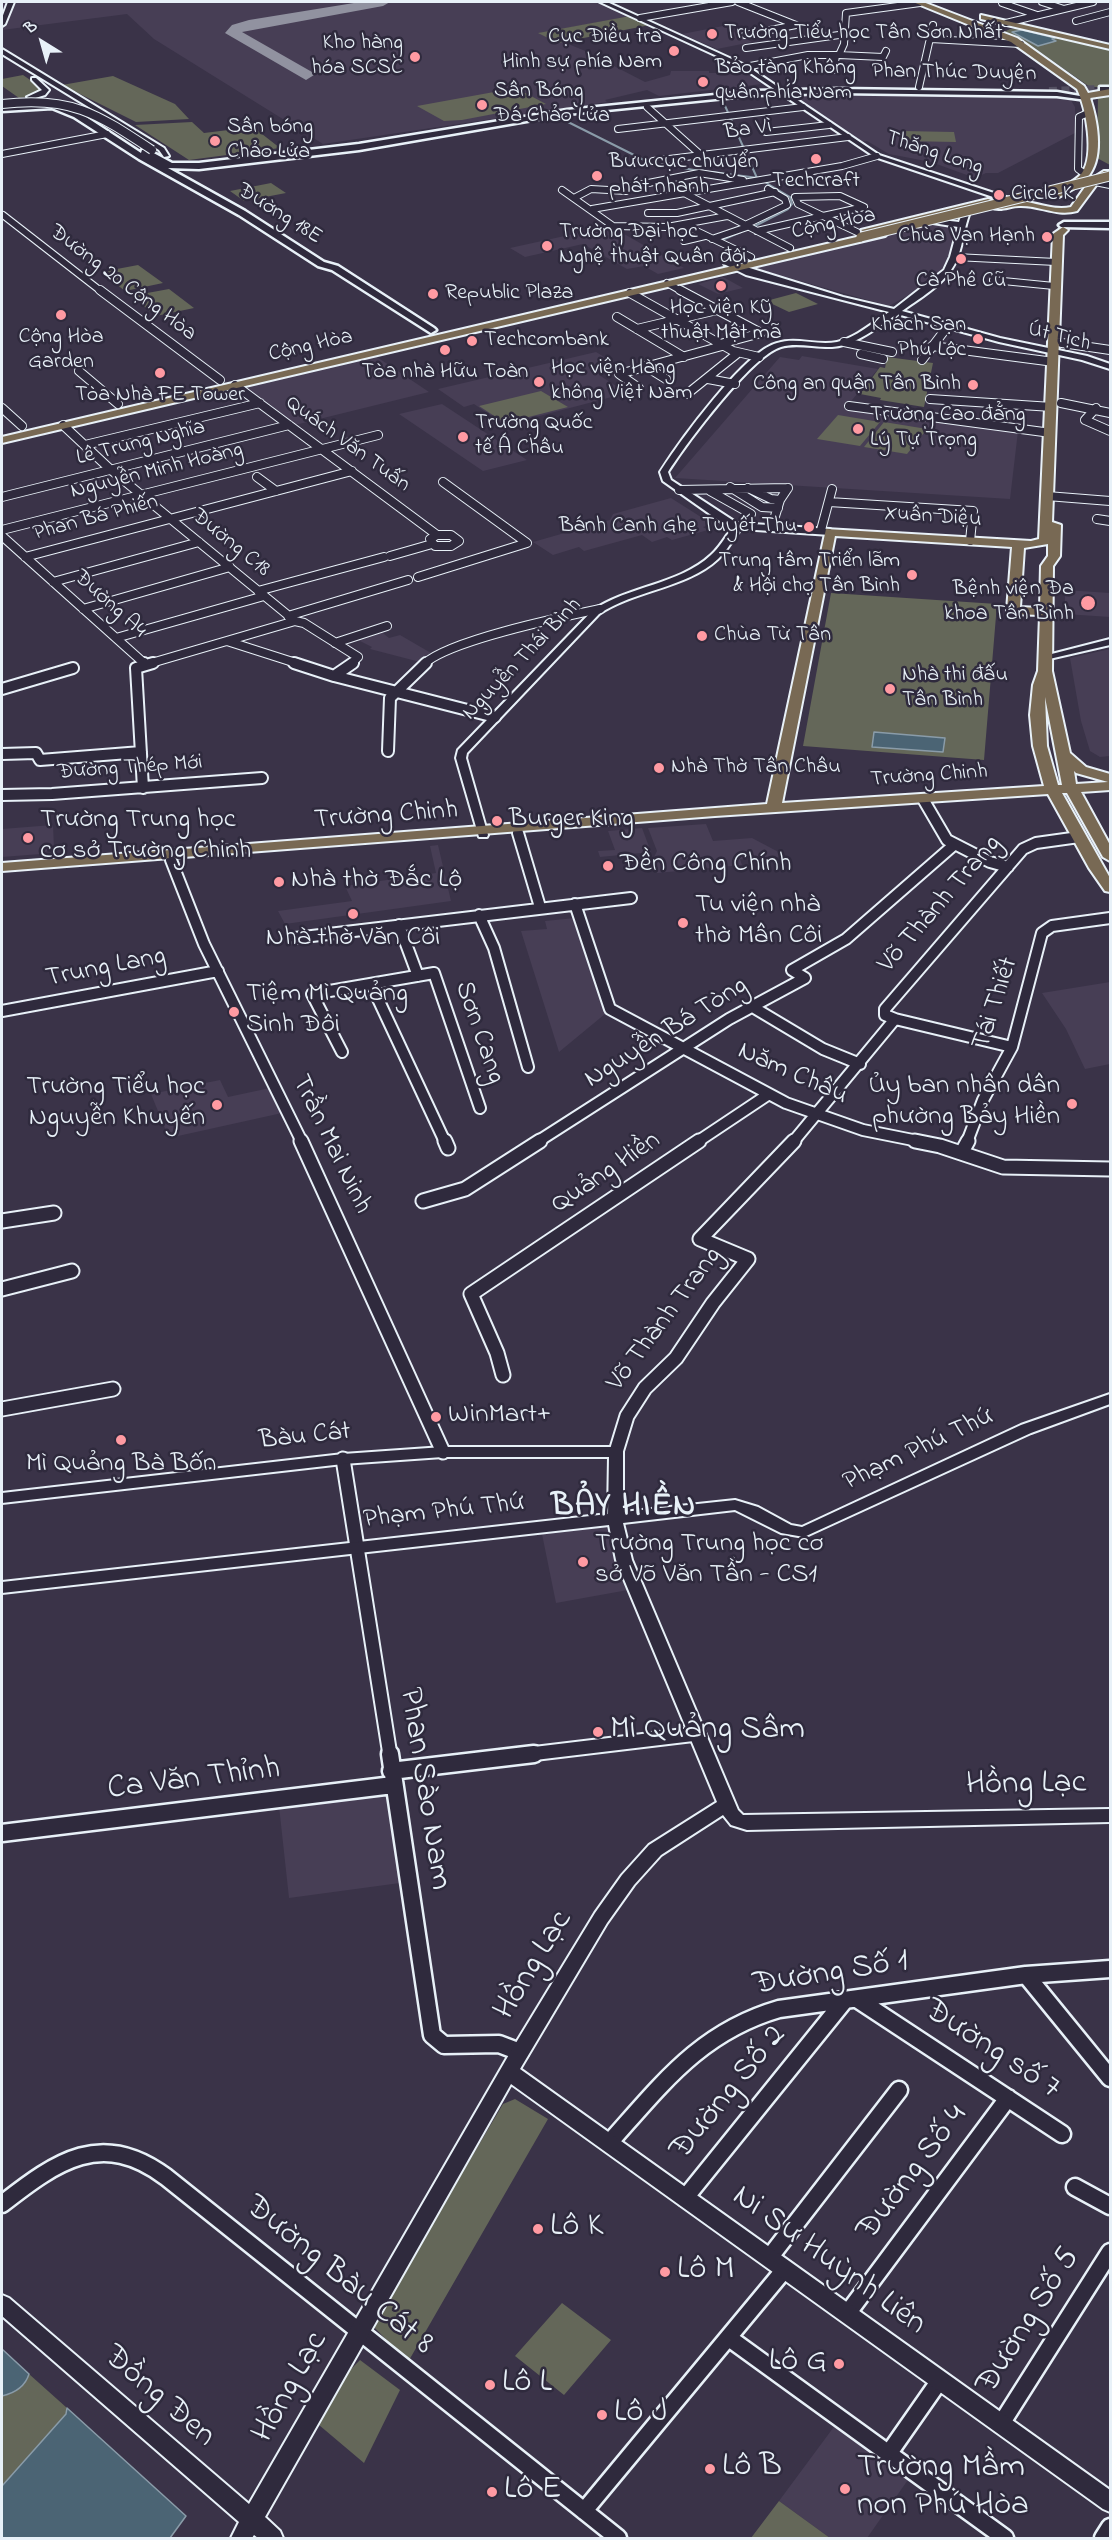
<!DOCTYPE html>
<meta charset="utf-8">
<style>
body{margin:0}
#map{position:relative;width:1112px;height:2540px;overflow:hidden;background:#3a3348;font-family:"Indie Flower",sans-serif}
canvas{display:block}
.frame{position:absolute;inset:0;border:3px solid #e8f1f8;pointer-events:none}
.north{position:absolute;left:12px;top:12px;width:60px;height:60px;-webkit-text-stroke:4px #2f2a3d;paint-order:stroke;rotate:323deg;font-size:16px;font-weight:700;line-height:24px;text-align:center;color:#e8f1f8}
.north::after{content:'';display:block;margin:auto;width:21px;height:27px;background:#e8f1f8;clip-path:polygon(50% 0,100% 100%,50% 72%,0 100%)}
</style>
<div id="map">
<canvas width="1112" height="2540"></canvas>
<div class="frame"></div>
<div class="north">B</div>
</div>
<script>
const ctx = document.querySelector('canvas').getContext('2d');
ctx.lineJoin = 'round';
function fill(path, color) {
  ctx.fillStyle = color;
  ctx.fill(path, 'evenodd');
}
function trace(path, color, width, dash) {
  ctx.strokeStyle = color;
  ctx.lineWidth = width;
  ctx.lineCap = dash ? 'butt' : 'round';
  ctx.setLineDash(dash || []);
  ctx.stroke(path);
}
function write(font, color, halo, rows, align = 'center') {
  ctx.font = font + ' "Indie Flower",sans-serif';
  ctx.lineWidth = 5;
  ctx.setLineDash([]);
  ctx.textBaseline = 'middle';
  ctx.strokeStyle = halo;
  ctx.fillStyle = color;
  for (const [text, x, y, turn = 0] of rows) {
    ctx.save();
    ctx.translate(x, y);
    ctx.rotate((+turn || 0) * Math.PI / 180);
    ctx.textAlign = isNaN(turn) ? turn : align;
    if (halo) ctx.strokeText(text, 0, 0);
    ctx.fillText(text, 0, 0);
    ctx.restore();
  }
}
const built = new Path2D(`
 M2,2H597L630,16L541,33L583,50L645,82L670,75L671,71H709V73H745L762,84L668,95L659,96L647,90L605,100L607,102L323,144L154,39L127,14L2,30Z
 M723,26L752,42L717,49L682,34Z
 M817,93L1069,97L1075,107V133L998,173H986L975,178L931,162L889,154L867,141L861,142L793,96L795,94Z
 M941,222L958,226L955,249L945,266L923,287L889,306L754,268Z
 M610,226L684,268L658,274L644,266L627,269L583,244L525,257L510,248Z
 M723,277L743,288L718,294L698,284Z
 M596,352L624,369L599,375L627,393L505,425L474,404L464,407L438,389Z
 M374,355L429,392L295,425L242,387Z
 M802,356L878,369L847,406L1018,431L1010,499L675,478L780,357L799,360Z
 M442,404L527,460L483,471L399,414Z
 M671,498L712,524L703,527L708,530L672,540L667,537L652,542L642,535L584,551L579,547L553,555L533,542L610,520L613,514Z
 M1065,590L1110,593V617L1065,614Z
 M379,630L389,638L400,635L431,653L420,662L370,649L372,647L354,638Z
 M1110,649V756L1100,757L1090,751L1081,721L1070,658Z
 M706,824L713,841L752,838L788,857L740,859L742,865L657,873L652,861L657,851L648,828Z
 M53,825L54,848L41,854L2,857V829Z
 M642,828L651,852L600,857L598,851L615,850L608,831Z
 M438,845L451,901L285,924L278,911L352,901L345,886L436,873L430,846Z
 M575,918L605,1014L559,1052L521,931L547,929L545,921Z
 M1110,982V1064L1085,1069L1066,1029L1042,993Z
 M220,1080L228,1097L270,1088L282,1113L169,1138L151,1094Z
 M608,1526L628,1590L556,1603L542,1534Z
 M386,1792L400,1883L289,1898L279,1806Z
 M836,2424L910,2477L867,2538H830L779,2501Z`);
const green = new Path2D(`
 M630,16L650,25L558,43L538,33Z
 M1010,29H1024L1110,50V87H1090L1031,46L1004,32Z
 M23,75L49,93L19,98L2,86V79Z
 M113,76L175,104L189,119L136,122L62,85Z
 M516,88L546,104L462,120L444,121L417,106Z
 M1105,93H1110V165L1097,158L1098,96Z
 M192,122L204,133L253,127L280,148L189,160L135,125Z
 M902,131L954,132L956,142L903,141Z
 M271,183L286,193L244,201L230,191Z
 M138,265L163,283L125,291L101,272Z
 M169,289L194,308L156,316L131,296Z
 M796,293L818,304L789,312L766,301Z
 M887,357L933,363L924,407L880,400L881,398L860,394L880,367L885,368Z
 M541,391L568,407L505,423L479,406Z
 M838,415L880,422L860,446L817,439Z
 M884,422L927,429L907,454L864,447Z
 M831,593L997,604L984,760L803,746Z
 M515,2099L548,2119L408,2362L372,2325L503,2104Z
 M562,2303L611,2340L564,2395L515,2356Z
 M360,2360L400,2390L364,2463L319,2425L350,2370Z
 M29,2374L67,2408L66,2414L2,2486V2396C15,2393 25,2387 29,2374Z
 M779,2501L830,2538H751Z`);
const water = new Path2D(`
 M1022,30L1055,38L1052,39L1056,41L1038,46L1012,32Z
 M874,732L945,738L943,752L872,747Z
 M2,2349L29,2374C25,2387 15,2393 2,2396Z
 M67,2408L186,2516L170,2538H2V2486L66,2414Z`);
const stream = new Path2D(`
 M722,99L757,178
 M568,122L646,161L699,171
 M713,172L758,178L790,197L792,204L788,209L751,228
 M722,240L741,232`);
const taxiway = new Path2D(`
 M360,2H390L383,6L242,32L312,72L314,75L306,80L225,33L232,25L249,20Z`);
const secondaryTunnel = new Path2D(`
 M1049,91L1103,89`);
const minorFar4 = new Path2D(`
 M738,2L796,25L745,35
 M1009,2L1002,3L1037,15
 M1042,2L1064,9
 M640,18L732,2
 M1076,21L1110,12
 M1006,23L1093,2
 M931,39L1021,44
 M746,48L846,34
 M839,55L883,57L886,51
 M745,67L808,55H839L844,44L846,13L920,3
 M834,70L836,55
 M919,87L933,25
 M647,107L702,156
 M618,129L803,107
 M766,132L829,125
 M2,154L107,134
 M653,161L848,137
 M1085,174L1078,169L1079,117L1090,112
 M661,181L790,248
 M1095,182L1110,185
 M618,189L699,173L743,180
 M562,190L613,226L667,227L727,216
 M840,196L864,207L823,216L798,204L795,197Z
 M574,198L591,189L626,191
 M592,209L842,166L877,156
 M648,213H677L775,192
 M3,215L102,292
 M823,216L857,232
 M684,225L751,257
 M745,225L787,205L785,199L768,189
 M757,231L823,216
 M712,239L747,227
 M684,241L705,236
 M955,257L1056,262
 M993,280L1054,286
 M667,283L683,292`);
const minorFar3 = new Path2D(`
 M100,290L220,380
 M680,290L761,333
 M630,293L733,351L759,357
 M617,317L684,357
 M637,329L717,310
 M844,342L892,352
 M1062,343L1110,350
 M720,344L761,333
 M932,346L1054,362
 M861,354L883,359
 M922,360L948,326
 M645,366L666,379
 M79,371L118,404
 M708,379L735,384
 M235,385L437,535
 M639,388L619,374L722,346
 M687,394L738,353
 M930,399L1052,407
 M1061,403L1110,413
 M849,406L1051,433
 M2,408L22,426
 M1096,408L1085,420L1110,431
 M63,425L111,470L295,621L304,623L358,657L351,664
 M85,445L260,403
 M257,477L276,491
 M730,487L762,507L778,508
 M748,488L771,499L780,500
 M679,490L788,488
 M710,491L751,514
 M1047,496L1110,501
 M2,497L289,425
 M829,502L973,511L970,541
 M1097,519L1110,521
 M772,526L780,500L788,488
 M2,530L378,435
 M821,530L832,489
 M437,535H451L459,541L451,546H435L430,539Z
 M2,536L145,664
 M390,556L432,544
 M25,557L352,471
 M418,577L527,543L443,482
 M53,582L199,542
 M258,591L384,557
 M83,609L230,567
 M288,616L408,580
 M116,638L264,596
 M227,641L299,664
 M335,643L387,626
 M148,664L295,621
 M424,664C450,640 562,617 600,609`);
const minorFar2 = new Path2D(`
 M144,663L146,665
 M294,663L334,676L495,717
 M334,676L353,663
 M2,689L73,668
 M388,751L390,698L426,663
 M2,754L36,753L40,760L141,752
 M143,788L136,668L153,663
 M2,795L52,794L262,778
 M923,799L947,840L990,862L1008,867
 M518,833L540,907
 M171,860L204,944L302,1142
 M575,904L610,1009L786,1103L863,1130L923,1142
 M479,915L494,948L528,1067
 M399,925L418,976
 M295,938L631,898
 M792,970L846,939L955,844
 M371,984L445,1142
 M751,1006L823,1049L860,1064
 M2,1011L218,971
 M895,1019L1012,1047
 M342,1052L312,994L434,973L480,1108
 M537,1142L729,1019L805,978L792,970
 M697,1142L769,1094
 M793,1142L895,1019L885,1015V1009L1023,849L1036,843L1079,837
 M967,1142L983,1100L1012,1047L1042,933L1052,926L1110,918`);
const minorFar1 = new Path2D(`
 M301,1141L443,1452
 M445,1141L448,1148
 M915,1141L940,1146L1003,1167L1110,1169
 M962,1152L968,1141
 M423,1201L465,1189L540,1141
 M2,1221L54,1213
 M2,1289L72,1271
 M503,1375L497,1353L471,1294L699,1141
 M2,1409L113,1389
 M616,1452L627,1416L645,1388L676,1358L713,1303L748,1259L700,1239L794,1141
 M343,1459L390,1755
 M522,1755L697,1734`);
const minor = new Path2D(`
 M390,1754L432,2035L444,2045L499,2044L520,2052
 M391,1771L534,1754
 M2,1833L393,1785
 M1026,1975L1110,2078
 M857,1999L1062,2134
 M609,2143C662,2084 700,2032 779,2009L1026,1975L1110,1969
 M1075,2187L1110,2206
 M685,2198L845,2000
 M2,2204C57,2161 102,2129 166,2177L618,2538
 M769,2258L899,2090
 M847,2314L1008,2098
 M729,2338L1005,2538
 M1001,2424L1110,2252
 M889,2453L940,2380
 M584,2511L785,2269
 M1103,2538L1110,2527`);
const tertiary = new Path2D(`
 M8,2H14L5,24L2,26V18Z
 M600,2H607L747,66L879,155L1009,198L1002,200L875,157L743,68Z
 M2,49L164,148L169,156L164,157L159,150L2,54Z
 M32,78H36L49,90L45,95L29,100L27,97L42,90L32,80Z
 M962,213L969,215C964,228 963,243 958,256C950,281 923,296 902,311L1000,338L1087,356L1110,364V369L1082,360L999,342L897,314C878,327 855,346 832,347C815,348 797,342 781,347C752,355 686,444 668,472L671,480L737,523L830,529L835,532L830,535L741,529C733,539 727,551 718,559C687,588 635,590 599,614L467,753L466,758L488,835L487,837H479L456,758L458,750L593,610C629,586 680,584 711,555C719,548 725,538 731,529L663,481L660,472C679,442 745,351 777,343C797,337 817,346 837,342C855,338 874,322 889,312L746,275L724,264V260L843,297L894,309L944,270L950,257L958,227L933,223V219L959,222Z
 M1110,639V645L1045,660L1040,657Z
 M1110,1394V1404L1031,1433L804,1537L781,1533L735,1510L623,1523L632,1560L738,1810L743,1815L1110,1809V1822L747,1830L731,1825L723,1815L661,1855L634,1885L607,1923L520,2069L1110,2490V2512L1103,2509L511,2084L265,2517L280,2531L283,2538H258L254,2535L252,2538H231L239,2522L2,2316V2295L9,2298L249,2504L514,2046L595,1913L622,1875L649,1845L717,1802L616,1560L609,1525L2,1593V1582L608,1514L609,1457H443L343,1464L2,1503V1493L343,1454L443,1447H616L621,1448L623,1452V1512L735,1500L758,1507L791,1525L802,1527L1021,1425Z`);
const secondary = new Path2D(`
 M1100,87H1110V91H1100Z
 M838,89L1057,92L1091,98L1087,100L1057,96L838,93L755,95L567,114L359,150L199,169L168,168L245,211L324,262L338,266L434,328L436,330L431,333L332,270L318,266L239,215L139,159L74,117L52,108L2,111V107L56,104L80,113L141,153L142,150H148L172,163H199L359,144L567,110L755,91Z
 M1064,222H1110V228L1061,227L1059,225Z`);
const primary = new Path2D(`
 M913,2H923L1017,38L1084,86L1088,93L1110,89V95L1090,98C1097,119 1104,154 1090,174C1083,184 1070,191 1059,197L1051,195C1060,187 1074,183 1082,173C1095,155 1086,108 1077,89L1011,42Z
 M981,15L1110,45V49L981,19Z
 M1104,171H1110V175L1097,184L1077,211C1056,217 1040,205 1019,206C1010,206 999,212 991,207C1016,189 1044,213 1071,207L1090,180Z
 M988,199L991,200V204L866,233L861,230Z
 M1063,227L1068,230L1063,235L1052,522L1061,525L1060,556L1053,566L1052,671L1070,753L1086,767L1110,774V790L1081,792L1110,845V861L1103,857L1067,793H1062L1110,878V892L1105,891L1089,868L1048,794L715,816L2,871V863L767,804L826,529L1031,541L1039,539L1053,234ZM835,536L1012,547L1007,610L1013,614L1040,615L1038,671L1033,685L1030,715L1033,746L1044,786L782,803ZM1048,544V556L1041,566L1040,608L1020,607L1024,548ZM1045,697L1062,785H1058L1047,746ZM1074,771L1076,773L1108,782L1076,784Z
 M882,231L887,234L885,236L2,443V437Z`);
const secondaryBridge = new Path2D(`
 M2,104C71,96 96,113 152,150`);
const primaryBridge = new Path2D(`
 M861,237L1110,176`);
const markers = [
 [712,34,6,"#ff9aa2"],
 [674,51,6,"#ff9aa2"],
 [415,57,6,"#ff9aa2"],
 [703,82,6,"#ff9aa2"],
 [482,105,6,"#ff9aa2"],
 [215,141,6,"#ff9aa2"],
 [816,159,6,"#ff9aa2"],
 [597,176,6,"#ff9aa2"],
 [999,195,6,"#ff9aa2"],
 [1047,237,6,"#ff9aa2"],
 [547,246,6,"#ff9aa2"],
 [961,259,6,"#ff9aa2"],
 [721,286,6,"#ff9aa2"],
 [433,294,6,"#ff9aa2"],
 [61,315,6,"#ff9aa2"],
 [978,339,6,"#ff9aa2"],
 [472,341,6,"#ff9aa2"],
 [445,350,6,"#ff9aa2"],
 [160,373,6,"#ff9aa2"],
 [539,382,6,"#ff9aa2"],
 [973,385,6,"#ff9aa2"],
 [858,429,6,"#ff9aa2"],
 [463,437,6,"#ff9aa2"],
 [809,527,6,"#ff9aa2"],
 [912,575,6,"#ff9aa2"],
 [1088,603,8,"#ff9aa2"],
 [702,636,6,"#ff9aa2"],
 [890,689,6,"#ff9aa2"],
 [659,768,6,"#ff9aa2"],
 [497,821,6,"#ff9aa2"],
 [28,838,6,"#ff9aa2"],
 [608,866,6,"#ff9aa2"],
 [279,882,6,"#ff9aa2"],
 [353,914,6,"#ff9aa2"],
 [683,923,6,"#ff9aa2"],
 [234,1012,6,"#ff9aa2"],
 [1072,1104,6,"#ff9aa2"],
 [217,1105,6,"#ff9aa2"],
 [436,1417,6,"#ff9aa2"],
 [121,1440,6,"#ff9aa2"],
 [583,1562,6,"#ff9aa2"],
 [598,1732,6,"#ff9aa2"],
 [538,2229,6,"#ff9aa2"],
 [665,2272,6,"#ff9aa2"],
 [839,2364,6,"#ff9aa2"],
 [490,2385,6,"#ff9aa2"],
 [602,2415,6,"#ff9aa2"],
 [710,2469,6,"#ff9aa2"],
 [845,2489,6,"#ff9aa2"],
 [492,2492,6,"#ff9aa2"]
];
const farPoinames = [
 ["Trường Tiểu học Tân Sơn Nhất",724,34],
 ["Cục Điều tra",662,38,"right"],
 ["Hình sự phía Nam",662,63,"right"],
 ["Kho hàng",403,44,"right"],
 ["hóa SCSC",403,69,"right"],
 ["Bảo tàng Không",715,69],
 ["quân phía Nam",715,94],
 ["Sân Bóng",494,92],
 ["Đá Chảo Lửa",494,117],
 ["Sân bóng",227,128],
 ["Chảo Lửa",227,153],
 ["Bưu cục chuyển",609,163],
 ["phát nhanh",609,188],
 ["Techcraft",816,182,"center"],
 ["Circle K",1011,195],
 ["Trường Đại học",559,233],
 ["Nghệ thuật Quân đội",559,258],
 ["Chùa Vạn Hạnh",1035,237,"right"],
 ["Cà Phê Cũ",961,282,"center"],
 ["Republic Plaza",445,294],
 ["Học viện Kỹ",721,309,"center"],
 ["thuật Mật mã",721,334,"center"],
 ["Khách Sạn",966,326,"right"],
 ["Phú Lộc",966,351,"right"],
 ["Cộng Hòa",61,338,"center"],
 ["Garden",61,363,"center"],
 ["Techcombank",484,341],
 ["Học viện Hàng",551,369],
 ["không Việt Nam",551,394],
 ["Tòa nhà Hữu Toàn",445,373,"center"],
 ["Công an quận Tân Bình",961,385,"right"],
 ["Tòa Nhà FE Tower",160,396,"center"],
 ["Trường Cao đẳng",870,416],
 ["Lý Tự Trọng",870,441],
 ["Trường Quốc",475,424],
 ["tế Á Châu",475,449],
 ["Bánh Canh Ghẹ Tuyết Thu",797,527,"right"],
 ["Trung tâm Triển lãm",900,562,"right"],
 ["& Hội chợ Tân Bình",900,587,"right"],
 ["Bệnh viện Đa",1074,590,"right"],
 ["khoa Tân Bình",1074,615,"right"],
 ["Chùa Từ Tân",714,636],
 ["Nhà thi đấu",902,676],
 ["Tân Bình",902,701],
 ["Nhà Thờ Tân Châu",671,768]
];
const farStreetnames = [
 ["Phan Thúc Duyện",954,74,1],
 ["Ba Vì",748,131,-8],
 ["Thăng Long",934,154,18],
 ["Đường 18E",279,215,32],
 ["Cộng Hòa",834,225,-12],
 ["Đường 20 Cộng Hòa",122,284,37],
 ["Út Tịch",1059,338,14],
 ["Cộng Hòa",311,347,-13],
 ["Lê Trung Nghĩa",141,444,-14],
 ["Quách Văn Tuấn",347,445,36],
 ["Nguyễn Minh Hoàng",157,472,-14],
 ["Xuân Diệu",933,518,4],
 ["Phan Bá Phiến",96,519,-15],
 ["Đường C18",230,544,39],
 ["Đường A4",109,605,42],
 ["Nguyễn Thái Bình",523,660,-46],
 ["Đường Thép Mới",130,769,-4],
 ["Trường Chinh",929,777,-4]
];
const streetNames = [
 ["Trường Chinh",386,817,-4],
 ["Võ Thành Trang",941,905,-49],
 ["Trung Lang",106,969,-11],
 ["Tái Thiết",997,1004,-72],
 ["Sơn Cang",478,1033,71],
 ["Nguyễn Bá Tòng",667,1034,-32],
 ["Năm Châu",792,1075,24],
 ["Trần Mai Ninh",330,1145,64],
 ["Quảng Hiền",607,1174,-34],
 ["Võ Thành Trang",666,1320,-53],
 ["Bàu Cát",305,1438,-6],
 ["Phạm Phú Thứ",919,1451,-25],
 ["Phạm Phú Thứ",444,1513,-6]
];
const poiNames = [
 ["Burger King",509,821],
 ["Trường Trung học",40,822],
 ["cơ sở Trường Chinh",40,853],
 ["Đền Công Chính",620,866],
 ["Nhà thờ Đắc Lộ",291,882],
 ["Tu viện nhà",695,907],
 ["thờ Mân Côi",695,938],
 ["Nhà thờ Văn Côi",353,940,"center"],
 ["Tiệm Mì Quảng",246,996],
 ["Sinh Đôi",246,1027],
 ["Ủy ban nhân dân",1060,1088,"right"],
 ["phường Bảy Hiền",1060,1119,"right"],
 ["Trường Tiểu học",205,1089,"right"],
 ["Nguyễn Khuyến",205,1120,"right"],
 ["WinMart+",448,1417],
 ["Mì Quảng Bà Bốn",121,1466,"center"],
 ["Trường Trung học cơ",595,1546],
 ["sở Võ Văn Tần - CS1",595,1577]
];
const districtNames = [
 ["BẢY HIỀN",624,1509]
];
const nearPoinames = [
 ["Mì Quảng Sâm",610,1732],
 ["Lô K",550,2229],
 ["Lô M",677,2272],
 ["Lô G",827,2364,"right"],
 ["Lô L",502,2385],
 ["Lô J",614,2415],
 ["Lô B",722,2469],
 ["Trường Mầm",857,2470],
 ["non Phú Hòa",857,2508],
 ["Lô E",504,2492]
];
const nearStreetnames = [
 ["Ca Văn Thỉnh",194,1781,-7],
 ["Hồng Lạc",1026,1786,-1],
 ["Phan Sào Nam",423,1789,81],
 ["Hồng Lạc",535,1966,-59],
 ["Đường Số 1",831,1975,-9],
 ["Đường số 7",991,2051,33],
 ["Đường Số 2",730,2094,-51],
 ["Đường Số 4",914,2174,-53],
 ["Ni Sư Huỳnh Liên",828,2262,36],
 ["Đường Bàu Cát 8",338,2277,39],
 ["Đường Số 5",1030,2322,-58],
 ["Hồng Lạc",292,2388,-61],
 ["Đồng Đen",158,2398,41]
];
fill(built, '#473e55');
fill(green, '#646759');
fill(water, '#4b6474');
trace(water, '#8a9ca9', 1.5);
trace(stream, '#8a9ca9', 2);
fill(taxiway, '#9192a0');
trace(secondaryTunnel, '#545062', 8, [8, 4.5]);
trace(minorFar4, '#e8f1f8', 8);
trace(minorFar3, '#e8f1f8', 10);
trace(minorFar2, '#e8f1f8', 14);
trace(minorFar1, '#e8f1f8', 17);
trace(minor, '#e8f1f8', 21);
trace(tertiary, '#e8f1f8', 4);
trace(secondary, '#e8f1f8', 5);
trace(primary, '#e8f1f8', 4);
trace(minorFar4, '#2f2a3d', 6);
trace(minorFar3, '#2f2a3d', 8);
trace(minorFar2, '#2f2a3d', 10);
trace(minorFar1, '#2f2a3d', 13);
trace(minor, '#2f2a3d', 16);
fill(tertiary, '#2f2a3d');
fill(secondary, '#2f2a3d');
fill(primary, '#786954');
trace(secondaryBridge, '#e8f1f8', 10, []);
trace(primaryBridge, '#e8f1f8', 11, []);
trace(secondaryBridge, '#2f2a3d', 8);
trace(primaryBridge, '#786954', 9);
for (const [x, y, r, color] of markers) {
  const dot = new Path2D();
  dot.arc(x, y, r, 0, 2 * Math.PI);
  ctx.fillStyle = color;
  ctx.fill(dot);
  trace(dot, '#2f2a3d', 2);
}
write('22px', '#e8f1f8', '#2f2a3d', farPoinames, 'left');
write('22px', '#e8f1f8', '#2f2a3d', farStreetnames);
write('27px', '#e8f1f8', '#2f2a3d', streetNames);
write('27px', '#e8f1f8', '#2f2a3d', poiNames, 'left');
ctx.letterSpacing = '1.5px';
write('bold 33px', '#e8f1f8', '#2f2a3d', districtNames);
ctx.letterSpacing = '0px';
write('33px', '#e8f1f8', '#2f2a3d', nearPoinames, 'left');
write('33px', '#e8f1f8', '#2f2a3d', nearStreetnames);
</script>
